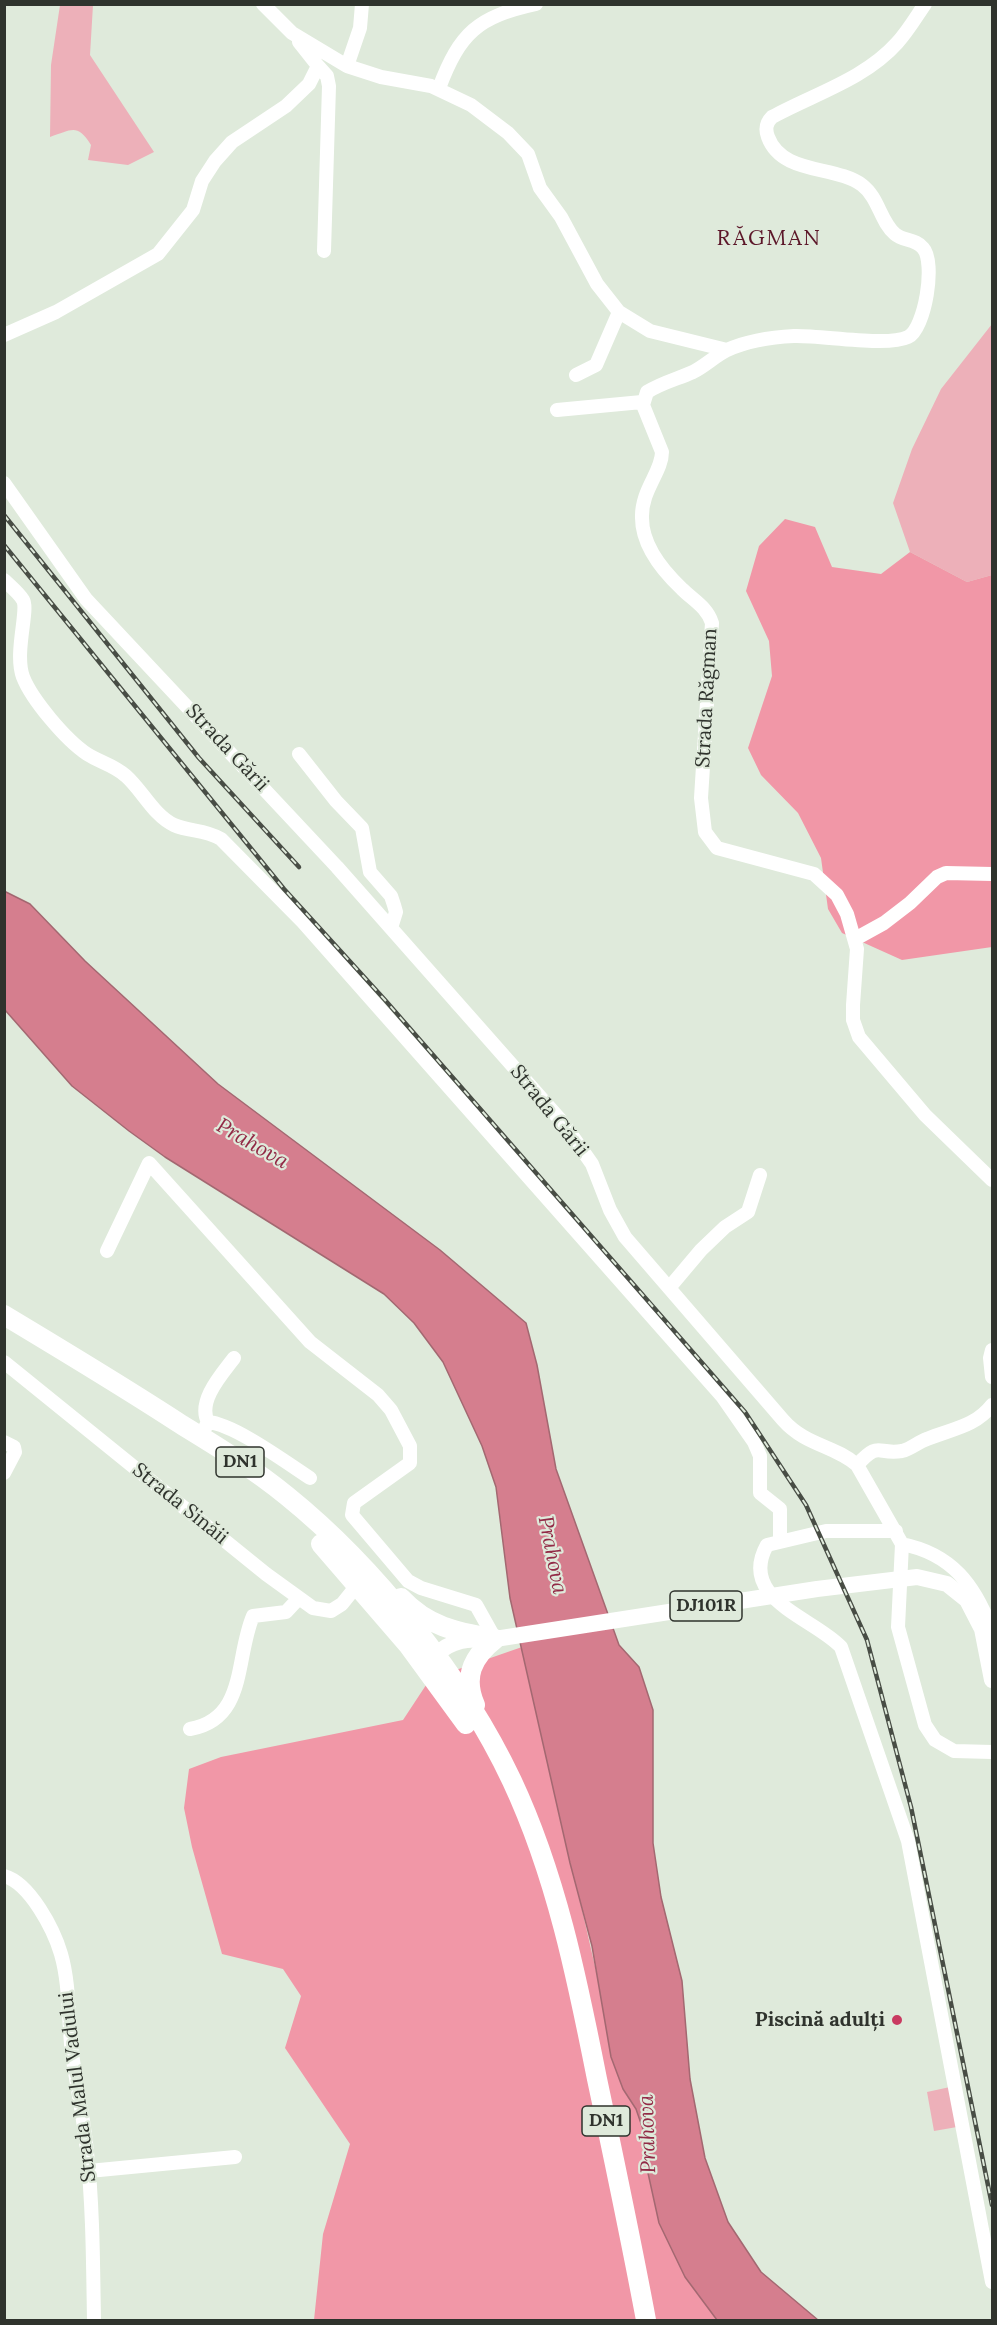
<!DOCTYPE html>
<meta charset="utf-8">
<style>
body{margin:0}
#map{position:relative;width:997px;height:2325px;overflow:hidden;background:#dfeadb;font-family:Lora,serif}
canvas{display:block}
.frame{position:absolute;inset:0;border:6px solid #2f332d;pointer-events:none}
</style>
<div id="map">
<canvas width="997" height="2325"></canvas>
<div class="frame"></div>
</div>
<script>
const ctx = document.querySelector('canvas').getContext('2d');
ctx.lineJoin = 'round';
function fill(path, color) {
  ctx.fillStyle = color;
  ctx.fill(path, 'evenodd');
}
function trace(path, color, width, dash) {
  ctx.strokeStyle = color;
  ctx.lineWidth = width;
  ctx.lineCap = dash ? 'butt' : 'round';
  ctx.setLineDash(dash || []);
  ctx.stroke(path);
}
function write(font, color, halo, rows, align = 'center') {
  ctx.font = font + ' Lora,serif';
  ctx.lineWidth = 4.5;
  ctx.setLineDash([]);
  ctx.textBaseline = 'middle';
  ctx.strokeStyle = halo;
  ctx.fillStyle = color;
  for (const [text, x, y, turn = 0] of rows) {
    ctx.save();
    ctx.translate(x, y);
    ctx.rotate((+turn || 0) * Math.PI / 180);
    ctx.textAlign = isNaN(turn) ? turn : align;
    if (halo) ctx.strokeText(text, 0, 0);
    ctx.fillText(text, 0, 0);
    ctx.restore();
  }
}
const green = new Path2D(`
 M60,5H93L90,55L154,152L128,165L88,160L91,145C77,123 72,130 50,137L51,65Z
 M992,324V575L967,582L910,552L893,503L912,449L941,389Z
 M950,2087L957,2127L934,2131L927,2092Z`);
const forest = new Path2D(`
 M785,519L815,527L832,567L881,574L910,552L967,582L992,575V947L902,960L842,933L828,909L821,858L798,813L761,775L748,748L772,676L769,641L746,591L759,546Z
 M522,1647L623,2089L636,2109L646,2138L648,2173L685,2277L717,2320H314L323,2234L350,2144L285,2048L301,1996L283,1969L222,1954L192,1847L184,1808L189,1769L221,1757L403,1720L430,1679Z`);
const water = new Path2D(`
 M4,891L30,904L85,961L218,1084L440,1250L526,1323L537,1365L556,1469L619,1645L639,1667L653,1710V1843L661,1897L682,1981L690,2079L705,2158L728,2222L761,2272L818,2320H717L685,2277L659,2223L648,2173L646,2138L636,2109L623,2089L611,2057L592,1946L570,1863L510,1598L496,1487L482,1446L443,1362L414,1323L384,1294L165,1157L129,1131L72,1086L5,1010Z`);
const minor = new Path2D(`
 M263,4L292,33L347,66L381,77L431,86L471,105L508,133L528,154L540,188L561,217L597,284L619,312L650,331L727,350
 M925,4C916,17 908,31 897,43C865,79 814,94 772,117C766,123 765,129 768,137C782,175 835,165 862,185C879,198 880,221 895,234C903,241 916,239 923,248C936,262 925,329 908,337C887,347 821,335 794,336C773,337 747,341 727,350C715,356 705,366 693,372C677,379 661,383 647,392L643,405L662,452C662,472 641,490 642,518C642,545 663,571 682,589C693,600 707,607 712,623L701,798L705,832L717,848L814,874L837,895L847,914L857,949L853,1005V1020L859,1037L925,1115L992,1180
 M318,66L327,76L329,86L324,251
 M347,66L360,28L362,4
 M439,88C460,33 477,17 536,4
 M4,335L56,312L158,254L193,210L202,181L215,161L232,142L286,106L309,84L318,66L299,42
 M576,375L596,365L619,312
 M557,410L642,402
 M4,483L86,599L337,867L564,1124L592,1164L610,1210L625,1237L783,1420C806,1446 834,1445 857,1465L902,1544L898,1627L925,1725L935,1740L954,1751L992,1752
 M4,580C10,586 19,593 23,600C29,610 14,653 23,677C32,700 66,740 87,754C99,762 114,765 126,776C142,790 154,816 174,825C190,832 204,829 221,839L303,922L722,1396L754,1442L760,1456V1493L780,1509V1541
 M299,754L336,801L362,828L370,872L391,896L394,905L396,912L391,928
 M855,939L884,923L910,903L937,877L946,873L992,874
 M107,1251L149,1163L310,1342L378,1395L391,1410L410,1446V1463L354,1503L352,1515L408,1581L421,1588L476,1605L495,1639
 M669,1288L701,1250L725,1227L748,1212L760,1175
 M992,1350L990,1358L992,1377
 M4,1362L266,1574L313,1608L331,1611L342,1604L358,1584
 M208,1422C234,1424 287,1463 310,1478
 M205,1428L208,1422C197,1401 222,1374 234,1358
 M4,1442L14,1447L15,1452L4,1473
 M857,1465C880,1440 876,1455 902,1451C911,1449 918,1442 927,1439C951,1429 975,1427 992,1405
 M896,1531H826L767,1545C737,1599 814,1618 841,1647L908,1841L992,2282
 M902,1544C952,1554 975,1585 992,1631
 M190,1729C247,1719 235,1658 253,1616L286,1612L299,1598
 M4,1876C30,1883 54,1930 61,1954C70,1985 68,2021 72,2054C77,2087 84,2119 87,2152C93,2208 93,2264 94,2320
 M89,2171L235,2157`);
const major = new Path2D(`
 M435,1656C452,1638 472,1639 495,1639L817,1589L917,1577L947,1584L967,1600L982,1629L992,1680`);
const highway = new Path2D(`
 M4,1315C64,1351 124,1387 182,1425C218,1447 254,1469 287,1496C375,1567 464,1679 512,1781C556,1875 577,1978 597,2079C614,2159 631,2240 646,2320
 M321,1544L409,1646L466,1724
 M401,1598C428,1627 457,1632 495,1639
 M475,1705C463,1677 472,1657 495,1639`);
const rail = new Path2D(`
 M4,515L199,758L299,867
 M4,545L284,889L385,1000L745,1412L806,1505L867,1640L911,1807L992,2205`);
const markers = [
 [897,2020,6,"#c93a61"]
];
const shields = [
 [240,1462,48],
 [706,1606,72],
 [606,2121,48]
];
const shieldNames = [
 ["DN1",240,1462],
 ["DJ101R",706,1606],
 ["DN1",606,2121]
];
const streetNames = [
 ["Strada Răgman",707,698,-87],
 ["Strada Gării",227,748,47],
 ["Strada Gării",549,1111,51],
 ["Strada Sinăii",180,1504,39],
 ["Strada Malul Vadului",78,2087,-97]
];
const poiNames = [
 ["Piscină adulți",885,2020]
];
const waterNames = [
 ["Prahova",252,1144,30],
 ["Prahova",552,1555,79],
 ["Prahova",648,2134,-92]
];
const quarterNames = [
 ["RĂGMAN",769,239]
];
fill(green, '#edb0b9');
fill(forest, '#f197a7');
fill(water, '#d57e8e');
trace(water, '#a36871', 1.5);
trace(minor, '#fff', 14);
trace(major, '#fff', 16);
trace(highway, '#fff', 20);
trace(rail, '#484d45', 4.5);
trace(rail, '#dfeadb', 2, [7]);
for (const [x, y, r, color] of markers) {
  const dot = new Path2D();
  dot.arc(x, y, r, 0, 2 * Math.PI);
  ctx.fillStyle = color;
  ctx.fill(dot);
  trace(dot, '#dfeadb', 2);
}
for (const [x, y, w] of shields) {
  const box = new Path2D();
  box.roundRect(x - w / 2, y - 15, w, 30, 4.5);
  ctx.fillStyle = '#dfeadb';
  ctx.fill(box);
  trace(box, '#2f332d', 1.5);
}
write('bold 18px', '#2f332d', null, shieldNames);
write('20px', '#2f332d', '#dfeadb', streetNames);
write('bold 20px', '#2f332d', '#dfeadb', poiNames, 'right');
write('italic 21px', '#922a46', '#dfeadb', waterNames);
ctx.letterSpacing = '1.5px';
write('22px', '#5c1729', '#dfeadb', quarterNames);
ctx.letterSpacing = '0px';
</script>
